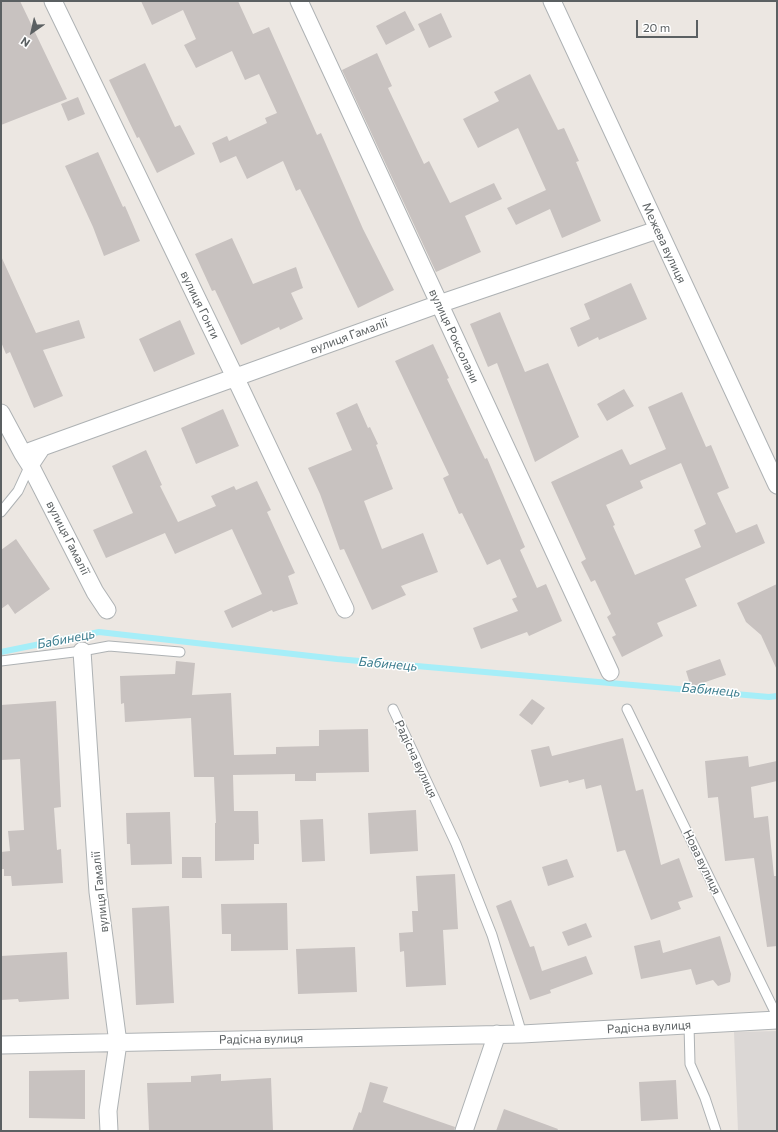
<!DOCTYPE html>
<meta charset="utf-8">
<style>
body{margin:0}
#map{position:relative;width:778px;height:1132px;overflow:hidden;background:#ece7e2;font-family:Commissioner,sans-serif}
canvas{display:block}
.frame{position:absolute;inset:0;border:2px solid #5b6062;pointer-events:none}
.north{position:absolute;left:12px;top:12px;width:40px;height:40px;-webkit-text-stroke:3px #fff;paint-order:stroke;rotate:214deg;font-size:11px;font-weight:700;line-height:16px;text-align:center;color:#5b6062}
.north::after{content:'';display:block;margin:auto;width:14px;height:18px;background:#5b6062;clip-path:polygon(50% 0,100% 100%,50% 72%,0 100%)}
.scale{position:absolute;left:636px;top:20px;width:62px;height:18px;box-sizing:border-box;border:2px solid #5b6062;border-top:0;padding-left:5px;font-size:12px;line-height:14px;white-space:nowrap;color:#5b6062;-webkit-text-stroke:3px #fff;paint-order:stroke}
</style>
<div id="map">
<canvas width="778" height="1132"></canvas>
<div class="frame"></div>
<div class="north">N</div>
<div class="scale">20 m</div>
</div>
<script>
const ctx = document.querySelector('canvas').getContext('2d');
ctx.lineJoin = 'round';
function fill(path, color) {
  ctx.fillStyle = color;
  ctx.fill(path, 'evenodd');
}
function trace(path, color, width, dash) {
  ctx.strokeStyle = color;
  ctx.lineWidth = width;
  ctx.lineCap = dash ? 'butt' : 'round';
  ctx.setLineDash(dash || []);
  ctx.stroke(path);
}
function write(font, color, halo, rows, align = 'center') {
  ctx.font = font + ' Commissioner,sans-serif';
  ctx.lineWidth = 3;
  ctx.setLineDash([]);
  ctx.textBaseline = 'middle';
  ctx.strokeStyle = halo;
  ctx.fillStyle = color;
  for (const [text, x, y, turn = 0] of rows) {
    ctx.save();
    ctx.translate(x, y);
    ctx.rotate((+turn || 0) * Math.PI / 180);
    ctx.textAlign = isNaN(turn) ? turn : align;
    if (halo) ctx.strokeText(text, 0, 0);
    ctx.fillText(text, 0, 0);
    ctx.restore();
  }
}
const industrial = new Path2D(`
 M777,1031V1131H738L734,1032Z`);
const stream = new Path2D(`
 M1,652L99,632L337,659L769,697L777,696`);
const building = new Path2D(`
 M1,1H20L67,99L1,125Z
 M141,1H238L253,34L269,27L317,135L321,133L363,229L394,290L358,308L300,189L296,191L283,161L247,179L236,156L220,163L212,143L227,136L229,141L267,123L265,118L277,113L259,74L245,80L232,51L196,68L184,45L196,39L183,10L152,25Z
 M405,11L415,30L386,45L376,26Z
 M441,13L452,37L429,48L418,24Z
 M377,53L392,86L388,88L424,164L429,161L450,203L494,183L502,199L465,216L481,252L436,272L342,70Z
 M145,63L175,127L180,125L195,154L157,173L139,137L137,138L109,80Z
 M530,74L558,130L564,128L579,161L576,162L601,221L562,238L550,209L516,225L507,208L546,190L518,128L478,148L463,119L499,101L494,92Z
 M78,97L85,114L68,121L61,104Z
 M98,152L123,207L125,206L140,241L104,256L93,227L65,166Z
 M232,238L253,284L296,267L303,288L291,293L303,319L280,330L279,327L241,345L215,290L212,291L195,254Z
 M1,256L36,333L79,320L85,338L43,350L63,396L34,408L10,352L6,354L1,342Z
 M631,283L647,319L599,340L598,337L578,347L570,328L590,319L584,304Z
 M500,312L525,372L548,363L579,437L535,462L497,363L488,367L470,324Z
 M180,320L195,354L154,372L139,339Z
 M433,344L449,378L447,379L485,459L487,458L525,547L520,550L537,588L546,584L562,621L529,636L527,632L481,649L473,628L518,611L512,599L517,597L500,559L487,565L462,513L459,514L443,478L449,475L395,361Z
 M624,389L634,406L607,421L597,404Z
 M682,392L706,447L711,445L729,488L717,493L736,533L757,524L765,543L685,579L697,606L657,623L663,636L622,657L612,637L616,635L607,617L611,614L595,580L591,582L581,562L586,559L551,482L622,449L630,465L666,449L648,407ZM681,463L706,524L694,530L701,547L635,575L613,526L615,525L606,505L643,488L640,481Z
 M357,403L368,428L370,427L378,444L376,445L393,489L364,501L382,549L423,533L438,572L401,586L406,595L372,610L344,549L340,550L320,494L308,468L352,450L336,413Z
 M223,409L239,446L196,464L181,428Z
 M146,450L162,485L160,486L178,522L216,506L211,496L234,486L236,490L257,481L271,510L267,512L295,573L288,576L298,604L273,612L272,610L232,628L224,611L262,594L232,529L175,554L165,533L106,558L93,530L133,513L112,466Z
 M16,539L50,589L15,614L8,604L1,609V550Z
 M777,584V670L761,635L746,622L737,603Z
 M720,659L726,675L691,687L686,671Z
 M176,661L195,663L192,695L231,693L234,755L276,754V747L319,746V730L368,729L369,772L316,773V781H295V774L233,775L234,811H258L259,844H254V860L215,861V823H216L214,777H194L191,718L125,722L124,703L121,704L120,676L175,674Z
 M532,699L545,708L532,725L519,715Z
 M56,701L61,807L54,808L57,850L61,849L63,883L12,886L11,876H4V869H1V852L10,851L8,831L24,830L20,759L1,760V705Z
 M623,738L636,791L643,789L661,865L679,858L693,897L678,902L681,909L651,920L625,850L617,852L601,785L586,789L584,779L569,783L568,780L540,787L531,750L549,746L552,756Z
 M748,756L749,767L777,761V781L751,787L754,818L768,816L774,876H777V946L767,947L754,858L725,861L718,797L708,798L705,761Z
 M416,810L418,851L370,854L368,813Z
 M170,812L172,864L131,865L130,844H127L126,813Z
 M323,819L325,861L302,862L300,820Z
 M182,857H201L202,878H182Z
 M567,859L574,877L548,886L542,867Z
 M455,874L458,929L443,930L446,985L406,987L404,951L400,952L399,933L413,932L412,911H418L416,876Z
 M511,900L530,947L534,946L542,971L586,956L593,974L550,990L551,993L530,1000L496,906Z
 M287,903L288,950L231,951V934H222L221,904Z
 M169,906L174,1003L136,1005L132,908Z
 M586,923L592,937L568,946L562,932Z
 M720,936L731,974L730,982L718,986L713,980L696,985L691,969L641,979L634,946L660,940L663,953Z
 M355,947L357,992L298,994L296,949Z
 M67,952L69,999L19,1002L18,999L1,1000V956Z
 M85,1070V1119L29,1118V1071Z
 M221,1074V1081L271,1078L273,1131H149L147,1083L191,1082V1076Z
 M676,1080L678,1119L641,1121L639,1082Z
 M370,1082L388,1087L383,1102L455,1127L454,1131H352L359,1112L361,1113Z
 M504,1109L558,1129L557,1131H496Z`);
const lane = new Path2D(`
 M1,512L18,491L30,465
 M1,661L82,651L109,646L180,652
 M393,709L456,844L492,935L522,1034
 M627,709L777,1016
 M689,1025L690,1064L705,1098L716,1131`);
const street = new Path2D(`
 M53,1L235,377L345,609
 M299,1L610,672
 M552,1L777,485
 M1,413L23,454
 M42,447L30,465L23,454L42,447L439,304L657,230
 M30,465L95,592L107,610
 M82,651L98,892L118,1043L108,1111L109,1131
 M1,1045L522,1034L777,1020
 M464,1131L497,1034`);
const streetNames = [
 ["Межева вулиця",664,243,65],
 ["вулиця Гонти",200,305,64],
 ["вулиця Гамалії",349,336,-20],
 ["вулиця Роксолани",454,336,65],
 ["вулиця Гамалії",68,538,63],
 ["Радісна вулиця",416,759,65],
 ["Нова вулиця",702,862,64],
 ["вулиця Гамалії",100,892,-96],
 ["Радісна вулиця",649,1027,-3],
 ["Радісна вулиця",261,1039,-1]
];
const waterNames = [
 ["Бабинець",66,639,-11],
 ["Бабинець",388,664,5],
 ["Бабинець",711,690,5]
];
fill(industrial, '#dbd7d5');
trace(stream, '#a6eef8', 6);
fill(building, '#c8c2c0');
trace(lane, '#aeb2b4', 11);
trace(street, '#aeb2b4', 19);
trace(lane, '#fff', 9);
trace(street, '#fff', 17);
write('12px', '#5b6062', '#fff', streetNames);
write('italic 13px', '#3c7e8f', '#fff', waterNames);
</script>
